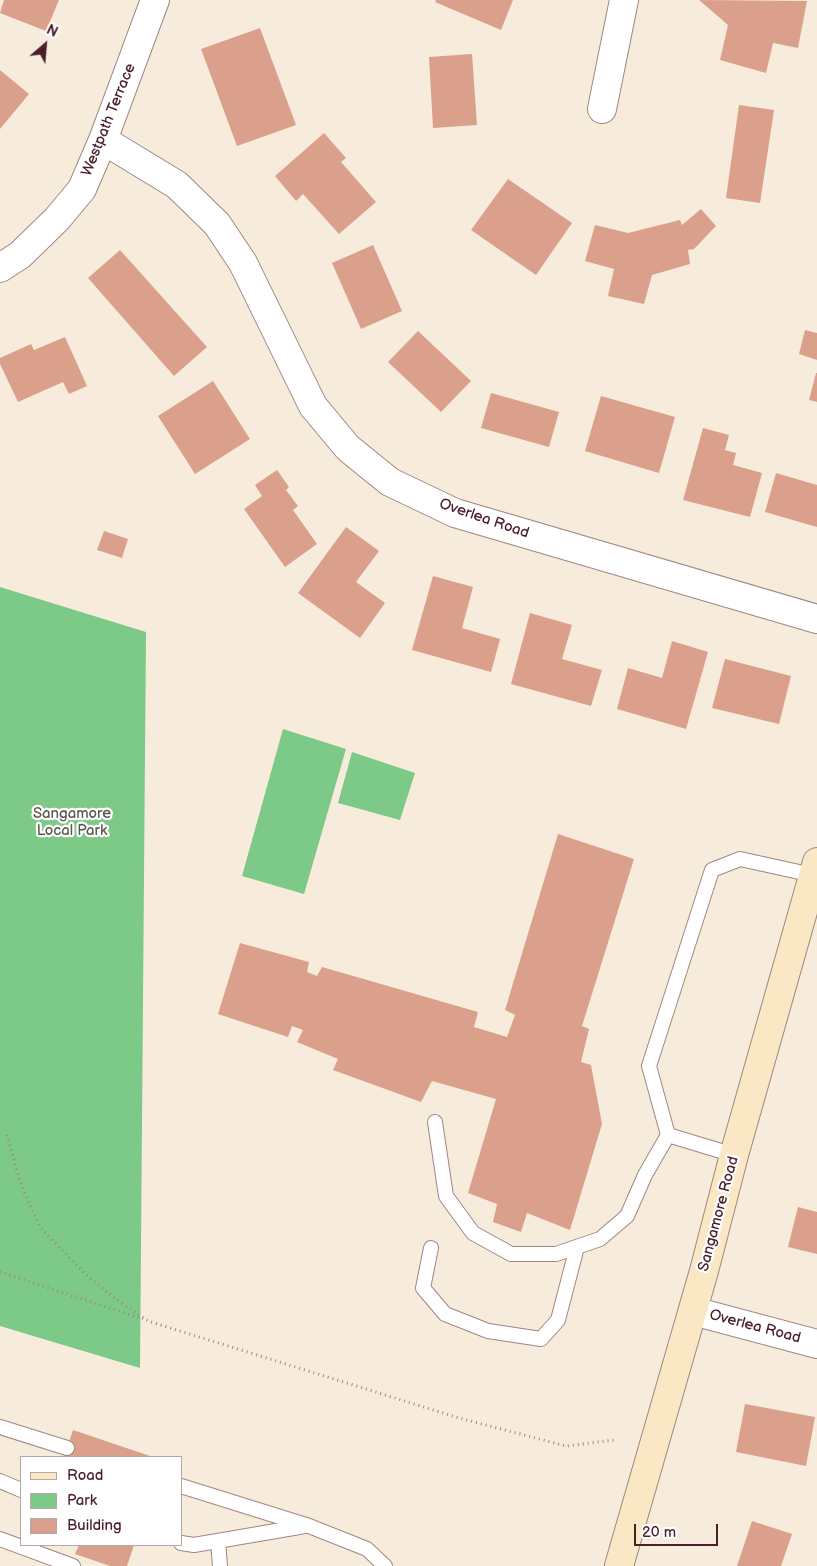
<!DOCTYPE html>
<style>
body{margin:0}
#map{position:relative;width:817px;height:1566px;overflow:hidden;background:#f7ecdb;font-family:"Balsamiq Sans",sans-serif}
canvas{display:block}
.legend{position:absolute;left:20px;top:1456px;width:162px;height:90px;box-sizing:border-box;background:#fff;border:1px solid #b7a5aa;margin:0;padding:6px 9px;list-style:none;font-size:15px;color:#4a1f2b}
.legend li{display:flex;align-items:center;gap:10px;height:25px}
.legend b{width:25px;border:1px solid #b7a5aa}
.north{position:absolute;left:20px;top:20px;width:50px;height:50px;-webkit-text-stroke:4px #fff;paint-order:stroke;rotate:27deg;font-size:14px;font-weight:700;line-height:20px;text-align:center;color:#4a1f2b}
.north::after{content:'';display:block;margin:auto;width:18px;height:22px;background:#4a1f2b;clip-path:polygon(50% 0,100% 100%,50% 72%,0 100%)}
.scale{position:absolute;left:634px;top:1524px;width:84px;height:22px;box-sizing:border-box;border:2px solid #4a1f2b;border-top:0;padding-left:6px;font-size:15px;line-height:18px;white-space:nowrap;color:#4a1f2b;-webkit-text-stroke:4px #fff;paint-order:stroke}
</style>
<div id="map">
<canvas width="817" height="1566"></canvas>
<ul class="legend">
<li><b style="height:6px;background:#fae7c3"></b>Road</li>
<li><b style="height:14px;background:#7dc987"></b>Park</li>
<li><b style="height:14px;background:#daa08c"></b>Building</li>
</ul>
<div class="north">N</div>
<div class="scale">20 m</div>
</div>
<script>
const ctx = document.querySelector('canvas').getContext('2d');
ctx.lineJoin = 'round';
function fill(path, color) {
  ctx.fillStyle = color;
  ctx.fill(path, 'evenodd');
}
function trace(path, color, width, dash) {
  ctx.strokeStyle = color;
  ctx.lineWidth = width;
  ctx.lineCap = dash ? 'butt' : 'round';
  ctx.setLineDash(dash || []);
  ctx.stroke(path);
}
function write(font, color, halo, rows, align = 'center') {
  ctx.font = font + ' "Balsamiq Sans",sans-serif';
  ctx.lineWidth = 4.5;
  ctx.setLineDash([]);
  ctx.textBaseline = 'middle';
  ctx.strokeStyle = halo;
  ctx.fillStyle = color;
  for (const [text, x, y, turn = 0] of rows) {
    ctx.save();
    ctx.translate(x, y);
    ctx.rotate((+turn || 0) * Math.PI / 180);
    ctx.textAlign = isNaN(turn) ? turn : align;
    if (halo) ctx.strokeText(text, 0, 0);
    ctx.fillText(text, 0, 0);
    ctx.restore();
  }
}
const green = new Path2D(`
 M0,587L146,632L140,1368L0,1326Z
 M283,729L346,749L304,894L242,876Z
 M352,752L415,773L400,820L338,803Z`);
const building = new Path2D(`
 M4,0H59L46,31L0,13Z
 M436,0H513L501,30L435,2Z
 M699,0L807,1L798,48L773,43L766,73L720,60L728,25Z
 M260,28L296,125L237,146L201,49Z
 M472,54L477,125L433,128L429,57Z
 M0,70L29,94L0,129Z
 M739,105L774,110L760,203L726,198Z
 M324,133L346,158L341,162L376,202L339,234L303,194L296,201L275,176Z
 M508,179L572,223L536,275L471,230Z
 M701,209L716,226L694,249L688,250L690,264L652,275L644,304L608,296L614,269L585,261L595,225L628,233L680,220L682,225Z
 M373,245L402,311L361,329L332,263Z
 M120,250L207,347L174,376L88,278Z
 M805,330L817,333V360L799,354Z
 M418,331L471,381L441,412L388,362Z
 M65,337L87,386L69,394L63,382L18,402L0,364V358L31,344L34,350Z
 M816,373H817V402L809,400Z
 M213,381L250,439L195,474L158,416Z
 M491,393L559,412L549,447L481,428Z
 M601,396L675,417L659,473L585,451Z
 M703,428L729,435L725,450L736,453L733,465L762,473L750,517L683,500Z
 M277,470L289,487L286,490L298,506L293,510L317,544L285,567L244,509L262,496L255,485Z
 M776,473L817,485V527L765,512Z
 M346,527L379,551L356,582L385,603L360,638L298,593Z
 M104,531L128,539L122,558L97,550Z
 M433,576L473,587L462,628L500,639L491,672L412,650Z
 M530,613L572,625L562,659L602,670L591,706L511,684Z
 M672,641L708,652L686,729L617,709L628,668L662,678Z
 M725,659L791,676L779,724L712,708Z
 M558,834L634,859L582,1026L589,1029L581,1062L591,1065L602,1124L570,1230L527,1213L521,1232L493,1222L497,1204L468,1193L496,1099L432,1081L421,1102L333,1070L338,1059L297,1042L303,1030L292,1026L288,1037L218,1014L240,943L309,962L307,972L317,976L322,967L478,1012L474,1027L507,1037L515,1015L505,1010Z
 M798,1207L817,1212V1254L788,1247Z
 M745,1404L815,1417L806,1466L736,1452Z
 M73,1430L153,1457H64Z
 M752,1521L792,1534L781,1566H737Z
 M79,1545H134L127,1566H110L75,1554Z`);
const path = new Path2D(`
 M7,1135L21,1185L40,1227L86,1275L120,1302L148,1321L459,1418L566,1446L614,1440
 M0,1272L143,1319`);
const lane = new Path2D(`
 M435,1122L446,1196L473,1233L511,1254H556L600,1239L627,1216L645,1175L668,1135
 M734,1155L668,1135L649,1066L712,870L740,859L813,875
 M431,1248L423,1288L445,1314L488,1331L541,1339L558,1320L577,1247
 M0,1427L67,1448
 M0,1481L21,1490
 M181,1486L309,1526L367,1549L385,1566
 M0,1539L73,1566
 M218,1541L220,1566
 M181,1543L194,1545L305,1526`);
const street = new Path2D(`
 M602,109L624,0
 M103,140L177,185L217,224L243,263L313,406L348,448L390,482L455,513L817,619
 M0,268L20,255L57,219L82,189L103,140L155,0
 M693,1311L817,1344`);
const secondary = new Path2D(`
 M619,1566L704,1271L734,1155L817,862`);
const streetNames = [
 ["Westpath Terrace",109,120,-68],
 ["Overlea Road",484,519,19],
 ["Sangamore Road",719,1214,-75],
 ["Overlea Road",755,1327,15]
];
const parkNames = [
 ["Sangamore",72,814],
 ["Local Park",72,831]
];
fill(green, '#7dc987');
fill(building, '#daa08c');
trace(lane, '#a08683', 16);
trace(street, '#a08683', 30);
trace(secondary, '#a08683', 30);
trace(path, '#a08683', 3, [1, 4]);
trace(lane, '#fff', 14);
trace(street, '#fff', 28);
trace(secondary, '#fae7c3', 28);
write('15px', '#4a1f2b', '#fff', streetNames);
write('15px', '#5c5a4b', '#fff', parkNames);
</script>
